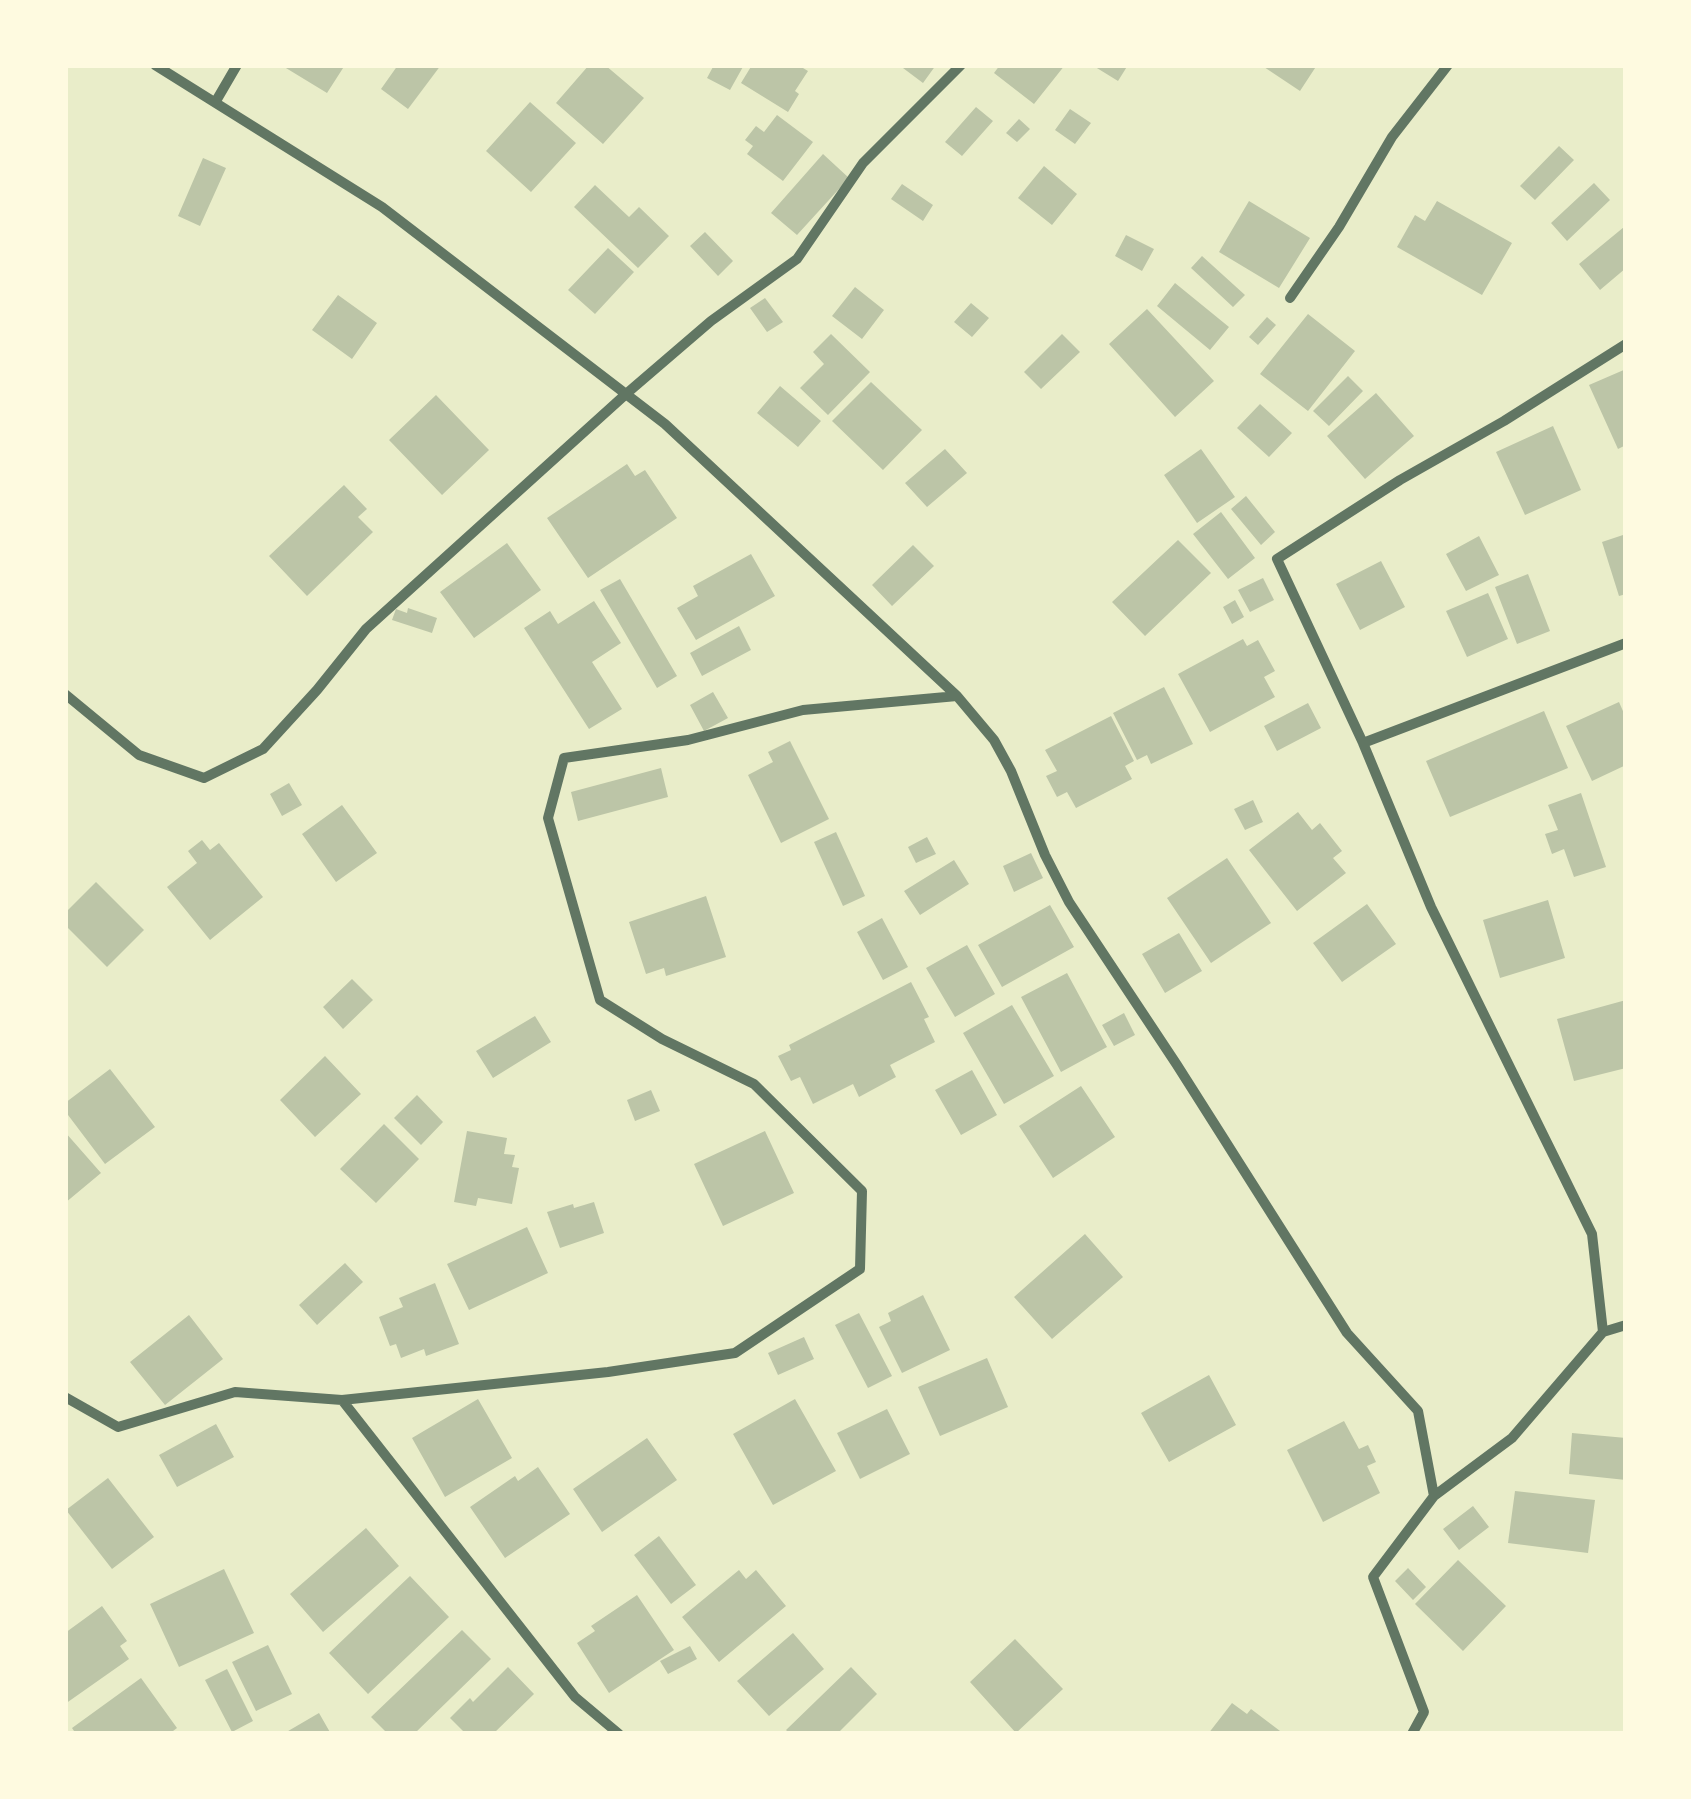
<!DOCTYPE html>
<style>
body{margin:0}
#map{position:relative;width:1691px;height:1799px;overflow:hidden;background:#e9edc9;font-family:Overpass,sans-serif}
canvas{display:block}
.frame{position:absolute;inset:0;border:68px solid #fefae0;pointer-events:none}
</style>
<div id="map">
<canvas width="1691" height="1799"></canvas>
<div class="frame"></div>
</div>
<script>
const ctx = document.querySelector('canvas').getContext('2d');
ctx.lineJoin = 'round';
function fill(path, color) {
  ctx.fillStyle = color;
  ctx.fill(path, 'evenodd');
}
function trace(path, color, width, dash) {
  ctx.strokeStyle = color;
  ctx.lineWidth = width;
  ctx.lineCap = dash ? 'butt' : 'round';
  ctx.setLineDash(dash || []);
  ctx.stroke(path);
}
const building = new Path2D(`
 M281,65H345L327,93Z
 M398,65H441L408,109L381,89Z
 M589,65H605L644,98L603,144L556,103Z
 M714,65H744L730,90L707,78Z
 M752,65H798L808,71L795,91L799,94L788,112L741,83Z
 M899,65H936L923,83Z
 M1000,65H1065L1034,104L994,73Z
 M1092,65H1128L1118,81Z
 M1261,65H1317L1300,91Z
 M530,102L576,143L531,192L486,151Z
 M976,107L993,121L962,156L945,142Z
 M1070,109L1091,123L1075,144L1055,130Z
 M777,115L813,142L783,181L747,154L753,146L745,140L756,126L764,132Z
 M1019,119L1030,129L1017,142L1006,133Z
 M1559,146L1574,160L1535,200L1520,186Z
 M823,154L849,178L797,235L771,213Z
 M203,158L226,168L200,226L178,216Z
 M1044,166L1077,194L1052,225L1018,198Z
 M1594,183L1610,200L1567,241L1551,223Z
 M902,184L933,205L923,221L891,199Z
 M595,185L629,217L639,207L669,236L638,268L574,207Z
 M1249,201L1310,238L1279,288L1219,252Z
 M1437,201L1512,243L1482,295L1397,247L1415,215L1425,221Z
 M1624,227L1626,230V268L1600,290L1579,264Z
 M705,232L733,261L718,276L690,246Z
 M1126,235L1154,249L1142,271L1115,256Z
 M608,248L634,272L595,314L568,290Z
 M1202,256L1245,295L1233,307L1191,268Z
 M1175,283L1229,327L1210,350L1157,306Z
 M855,287L884,310L862,339L832,316Z
 M338,295L377,323L352,359L312,330Z
 M765,298L783,322L767,332L750,308Z
 M971,303L989,318L972,337L954,322Z
 M1147,309L1214,381L1175,417L1109,344Z
 M1308,314L1355,351L1308,411L1260,374Z
 M1267,317L1276,325L1258,345L1249,337Z
 M831,334L870,372L828,415L800,388L824,364L813,352Z
 M1062,334L1080,352L1041,389L1024,372Z
 M1626,369V445L1618,449L1589,385Z
 M1348,376L1363,391L1329,426L1313,411Z
 M871,382L922,430L883,470L832,421Z
 M780,386L821,421L798,447L757,413Z
 M1376,393L1414,436L1365,479L1327,436Z
 M436,395L489,450L442,495L389,440Z
 M1260,404L1292,433L1269,457L1237,428Z
 M1553,426L1581,490L1525,515L1496,452Z
 M945,449L967,473L927,507L905,483Z
 M1201,449L1235,497L1197,523L1164,475Z
 M627,464L635,476L645,470L677,518L588,578L547,518Z
 M344,485L367,509L358,517L373,532L307,596L269,556Z
 M1246,496L1275,532L1261,545L1231,509Z
 M1221,512L1255,558L1228,579L1193,534Z
 M1626,534V594L1619,596L1602,542Z
 M1479,536L1499,575L1466,591L1446,554Z
 M1178,540L1211,573L1145,636L1112,602Z
 M507,543L541,590L474,638L440,592Z
 M913,545L934,566L892,606L872,585Z
 M751,554L775,596L696,640L677,608L698,596L693,586Z
 M1381,561L1405,607L1360,630L1336,584Z
 M1528,574L1550,631L1517,644L1495,587Z
 M1263,578L1274,600L1250,612L1238,590Z
 M620,579L677,676L657,688L600,590Z
 M1488,593L1508,639L1467,657L1446,611Z
 M1235,600L1244,617L1232,624L1223,607Z
 M594,601L621,643L592,662L622,709L589,729L524,628L550,611L558,624Z
 M408,608L437,618L432,633L392,620L396,609L407,613Z
 M739,626L751,650L702,676L690,653Z
 M1243,639L1247,646L1258,640L1275,671L1264,677L1275,697L1210,732L1178,674Z
 M1164,687L1193,744L1151,764L1147,755L1137,760L1113,713Z
 M713,692L728,718L704,731L690,705Z
 M1619,702L1626,718V765L1592,781L1566,726Z
 M1308,703L1321,728L1277,751L1264,726Z
 M1544,711L1568,768L1450,817L1426,761Z
 M1111,716L1134,761L1125,766L1132,779L1076,808L1067,792L1057,797L1046,776L1057,771L1045,750Z
 M790,741L829,819L781,843L748,775L773,762L768,752Z
 M661,768L668,797L578,821L571,792Z
 M289,783L302,805L282,816L270,794Z
 M1581,793L1606,867L1574,877L1564,849L1552,854L1545,834L1558,830L1548,805Z
 M1253,800L1263,822L1245,830L1234,809Z
 M342,805L377,853L336,882L302,834Z
 M1298,812L1312,830L1320,823L1342,851L1333,858L1346,873L1297,911L1249,850Z
 M836,832L865,896L843,906L814,842Z
 M927,837L936,854L916,863L908,847Z
 M202,840L210,850L219,843L263,897L210,940L167,887L197,863L188,851Z
 M1031,853L1043,878L1014,892L1003,866Z
 M1227,858L1271,923L1211,963L1167,898Z
 M954,860L969,884L920,915L904,891Z
 M96,882L144,930L107,967L65,925V913Z
 M706,896L726,957L666,976L664,968L646,974L629,922Z
 M1548,900L1565,958L1500,978L1483,920Z
 M1367,904L1396,944L1342,982L1313,943Z
 M1050,905L1074,947L1002,987L978,945Z
 M882,918L908,967L883,980L857,932Z
 M1179,933L1202,971L1165,993L1142,954Z
 M967,945L995,994L955,1017L926,968Z
 M1067,973L1107,1047L1061,1072L1021,997Z
 M352,979L373,1000L343,1029L323,1007Z
 M911,982L929,1017L924,1019L935,1042L890,1065L896,1077L859,1097L853,1084L813,1104L800,1077L791,1081L778,1056L791,1050L789,1045Z
 M1626,1000V1068L1574,1081L1557,1019Z
 M1012,1005L1054,1076L1004,1104L963,1033Z
 M1124,1013L1135,1035L1114,1046L1102,1025Z
 M535,1016L551,1042L493,1078L476,1051Z
 M325,1056L361,1094L315,1137L280,1100Z
 M110,1069L155,1127L105,1164L65,1111V1103Z
 M972,1070L997,1115L961,1135L935,1090Z
 M1081,1086L1115,1137L1053,1178L1019,1126Z
 M651,1090L660,1111L635,1121L627,1100Z
 M417,1095L443,1122L421,1145L394,1118Z
 M384,1124L419,1159L376,1203L340,1169Z
 M467,1131L507,1138L504,1154L515,1155L512,1167L519,1168L512,1204L478,1198L476,1206L454,1202Z
 M765,1131L794,1193L723,1226L694,1164Z
 M65,1132L101,1173L65,1203Z
 M594,1202L604,1233L560,1248L547,1212L573,1204L574,1208Z
 M527,1227L548,1273L469,1310L447,1264Z
 M1085,1234L1123,1277L1052,1339L1014,1297Z
 M345,1263L363,1282L317,1325L299,1305Z
 M435,1283L459,1344L426,1356L424,1349L401,1358L396,1344L390,1346L379,1317L403,1307L399,1298Z
 M923,1295L950,1350L902,1373L879,1327L891,1321L888,1313Z
 M859,1313L892,1376L868,1388L835,1325Z
 M189,1315L223,1359L165,1405L130,1362Z
 M804,1337L814,1359L778,1375L768,1353Z
 M987,1358L1008,1407L940,1436L918,1387Z
 M1209,1375L1236,1425L1169,1462L1141,1413Z
 M478,1399L512,1458L445,1497L412,1438Z
 M795,1399L836,1471L773,1505L733,1434Z
 M887,1409L910,1454L860,1479L837,1433Z
 M1344,1421L1359,1449L1368,1445L1376,1462L1367,1466L1380,1493L1323,1522L1287,1450Z
 M216,1424L234,1457L177,1487L159,1455Z
 M1572,1433L1626,1438V1480L1569,1474Z
 M647,1438L677,1480L602,1532L573,1489Z
 M538,1467L570,1514L505,1558L470,1507L515,1476L518,1481Z
 M108,1478L154,1537L112,1569L66,1510Z
 M1515,1491L1595,1500L1588,1553L1508,1543Z
 M1473,1506L1489,1527L1459,1550L1443,1529Z
 M366,1528L399,1566L323,1632L290,1594Z
 M659,1536L696,1585L671,1604L634,1555Z
 M1458,1560L1506,1606L1463,1651L1415,1604Z
 M1408,1568L1426,1587L1413,1600L1395,1581Z
 M224,1569L254,1633L179,1667L150,1604Z
 M739,1570L746,1579L756,1570L786,1606L719,1662L682,1617Z
 M410,1576L449,1617L368,1694L329,1653Z
 M637,1595L674,1650L609,1693L577,1643L595,1631L591,1626Z
 M102,1606L127,1641L120,1646L129,1659L65,1704V1633Z
 M462,1630L491,1659L414,1734H388L371,1717Z
 M793,1633L824,1669L769,1716L737,1681Z
 M1015,1639L1063,1689L1016,1733L970,1682Z
 M268,1645L292,1694L256,1711L232,1662Z
 M690,1646L697,1659L668,1674L660,1661Z
 M508,1667L534,1694L493,1734H466L450,1718L470,1698L473,1702Z
 M851,1667L877,1694L837,1734H790L786,1730Z
 M227,1669L253,1721L232,1732L205,1680Z
 M141,1678L177,1728L169,1734H76L72,1728Z
 M1232,1703L1247,1714L1251,1709L1284,1734H1208Z
 M319,1713L331,1734H283Z`);
const minor = new Path2D(`
 M155,65L382,207L665,424L957,696L994,740L1011,771L1045,855L1069,902L1177,1065L1347,1333L1418,1411L1434,1496L1373,1577L1424,1712L1412,1734
 M216,101L237,65
 M1290,298L1339,227L1392,137L1448,65
 M65,694L139,755L204,778L263,749L317,690L366,629L626,394L711,321L797,259L863,163L961,65
 M1363,743L1626,643
 M1603,1332L1626,1325
 M65,1397L118,1427L235,1392L342,1400L575,1697L619,1734
 M342,1400L608,1372L735,1353L860,1269L862,1191L754,1084L662,1039L600,1000L548,818L564,758L688,740L803,710L957,696
 M1434,1496L1512,1438L1603,1332L1592,1234L1431,907L1363,743L1277,559L1400,480L1504,421L1626,344`);
fill(building, '#bcc5a7');
trace(minor, '#617663', 10);
</script>
